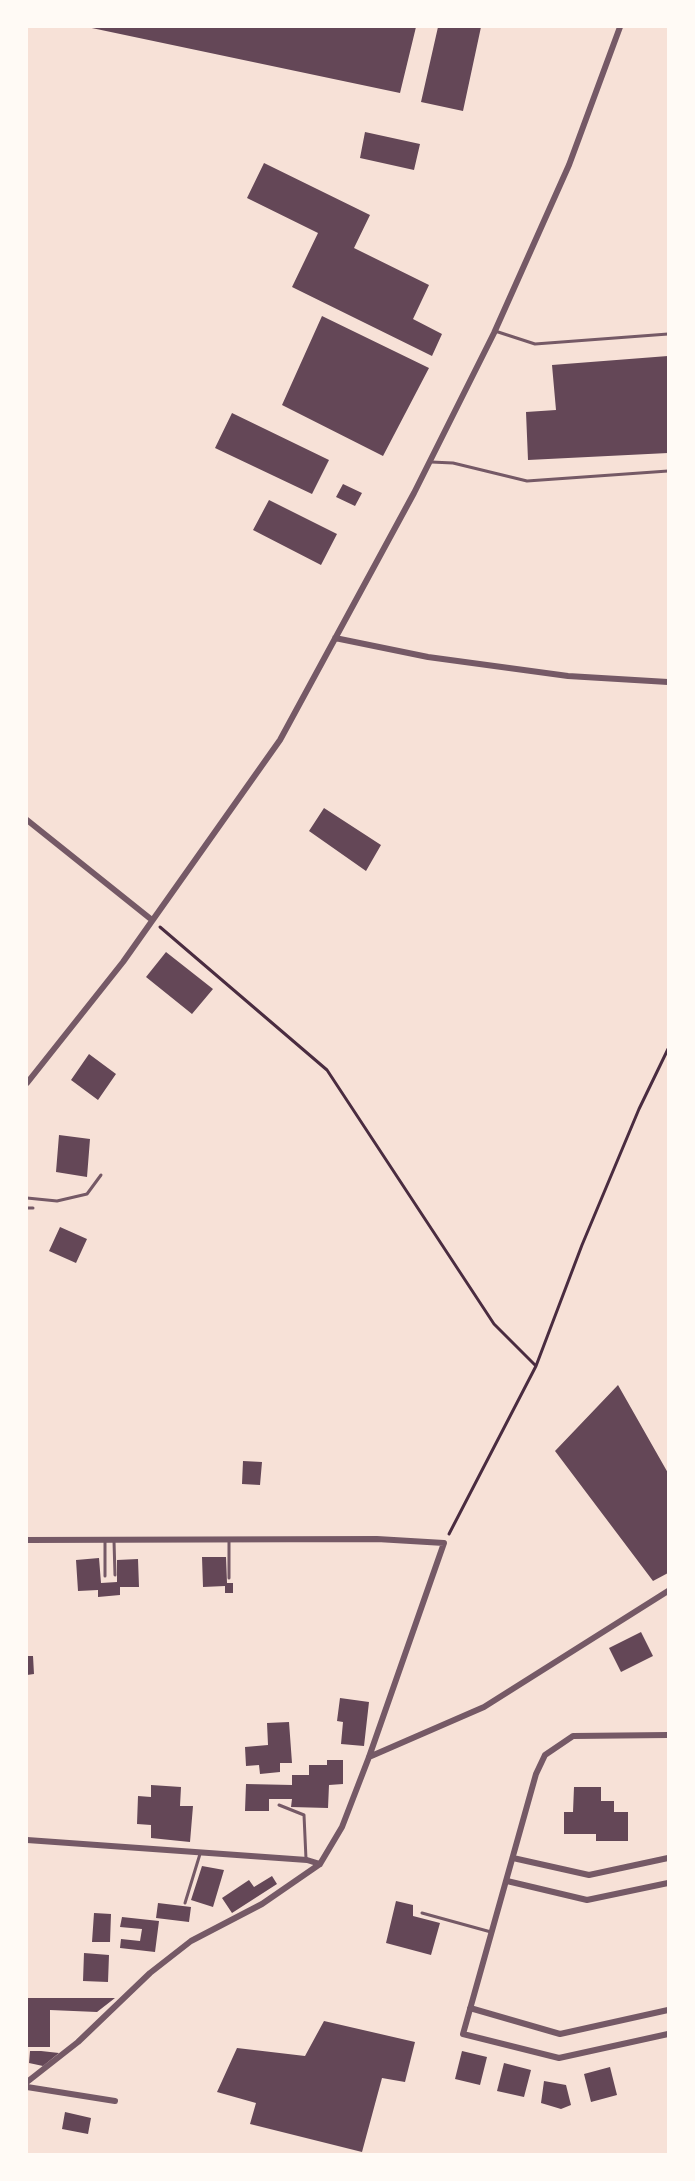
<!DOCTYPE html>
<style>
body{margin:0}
#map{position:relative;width:695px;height:2181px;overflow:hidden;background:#f7e1d7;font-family:"Asap Condensed",sans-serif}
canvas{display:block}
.frame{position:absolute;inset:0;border:28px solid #fffaf5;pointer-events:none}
</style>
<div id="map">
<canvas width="695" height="2181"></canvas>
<div class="frame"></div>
</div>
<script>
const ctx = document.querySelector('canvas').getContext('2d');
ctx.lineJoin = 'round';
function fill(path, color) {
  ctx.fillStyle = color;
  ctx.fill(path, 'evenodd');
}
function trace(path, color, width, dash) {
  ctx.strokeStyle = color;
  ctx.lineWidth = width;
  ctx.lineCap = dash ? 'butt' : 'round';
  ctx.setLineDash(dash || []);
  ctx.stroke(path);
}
const building = new Path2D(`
 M87,27H416L400,93Z
 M438,27H481L463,111L421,102Z
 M365,132L420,144L414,170L360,158Z
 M264,163L370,215L354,248L429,285L413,319L442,334L432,356L292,287L318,233L247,198Z
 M322,316L429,368L383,456L282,405Z
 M668,356V453L528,460L526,412L556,410L552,365Z
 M232,413L329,460L312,494L215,448Z
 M343,484L362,493L355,506L336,497Z
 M269,500L337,534L321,565L253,530Z
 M324,808L381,845L366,871L309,831Z
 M166,952L213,989L192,1014L146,977Z
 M89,1054L116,1074L98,1100L71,1080Z
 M59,1135L90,1139L87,1177L56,1172Z
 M60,1227L87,1239L76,1263L49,1251Z
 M618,1385L668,1473V1573L653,1581L555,1451Z
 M243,1461L262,1462L260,1485L242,1484Z
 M202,1557H226L227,1583H233V1593H225V1586L203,1587Z
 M99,1558L101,1583L117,1582V1560L138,1559L139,1587H120V1595L98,1597V1590L78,1591L76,1560Z
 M641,1632L653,1656L621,1672L609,1648Z
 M27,1656H33L34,1674L27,1675Z
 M340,1698L369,1702L364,1746L341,1744L343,1722L337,1721Z
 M289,1722L292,1763H280V1772L260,1774L259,1765L246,1766L245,1747L268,1745L267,1723Z
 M327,1760H343V1784L329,1785L328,1808L291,1807L292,1799H269V1811H245L246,1784L292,1785V1775H309V1765H327Z
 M151,1785L181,1787L180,1806H193L190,1842L151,1838V1825L137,1824L138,1796L151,1797Z
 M574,1787H601V1801H614V1812H628V1841H596V1834H564V1812H573Z
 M202,1866L224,1870L213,1907L191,1900Z
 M272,1876L277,1884L232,1913L222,1898L249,1880L254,1887Z
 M396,1901L413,1905V1916L440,1923L431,1955L386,1943Z
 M158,1903L191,1907L189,1922L156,1918Z
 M94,1913L111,1914L110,1942H92Z
 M122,1917L159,1921L155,1952L120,1948L121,1939L140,1941L142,1929L120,1927Z
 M84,1953L109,1955L108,1982L83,1981Z
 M27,1998H115L97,2012L50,2010V2047H27Z
 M324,2021L415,2042L405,2082L382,2078L362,2152L250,2124L256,2103L217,2092L237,2048L305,2056Z
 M30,2051H41L59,2053L43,2066L29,2063Z
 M462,2051L487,2057L480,2085L455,2079Z
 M504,2063L531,2070L524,2097L497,2091Z
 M610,2067L617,2095L591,2102L584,2074Z
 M544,2081L566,2085L571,2105L561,2109L541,2103Z
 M65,2112L91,2118L88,2134L62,2129Z`);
const path = new Path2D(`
 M160,927L327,1070L494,1324L536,1366
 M449,1534L536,1366L582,1245L639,1109L668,1049`);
const service = new Path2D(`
 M495,331L535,344L668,334
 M431,462L453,463L527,481L668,471
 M27,1198L57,1201L87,1194L101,1175
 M27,1208H33
 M229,1540V1578
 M105,1541V1576
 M114,1541L115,1575
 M279,1805L304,1815L306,1859
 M185,1903L200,1854
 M422,1913L491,1932`);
const minor = new Path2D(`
 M335,638L428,657L568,676L668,682
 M27,820L152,920
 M27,1083L123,962L280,740L414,493L494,333L569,165L620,27
 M27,1540L377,1539L444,1543L369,1757L342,1827L320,1864L262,1904L191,1941L150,1973L78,2042L27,2082
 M668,1735L573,1736L545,1755L536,1774L463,2034L559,2058L668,2034
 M369,1757L484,1707L668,1591
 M27,1840L307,1860L320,1864
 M513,1858L589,1875L668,1858
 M507,1881L587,1900L668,1883
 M470,2008L560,2034L668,2010
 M27,2087L115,2101`);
fill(building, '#644757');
trace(path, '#4a2c40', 3);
trace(service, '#755966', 3);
trace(minor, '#755966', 6);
</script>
